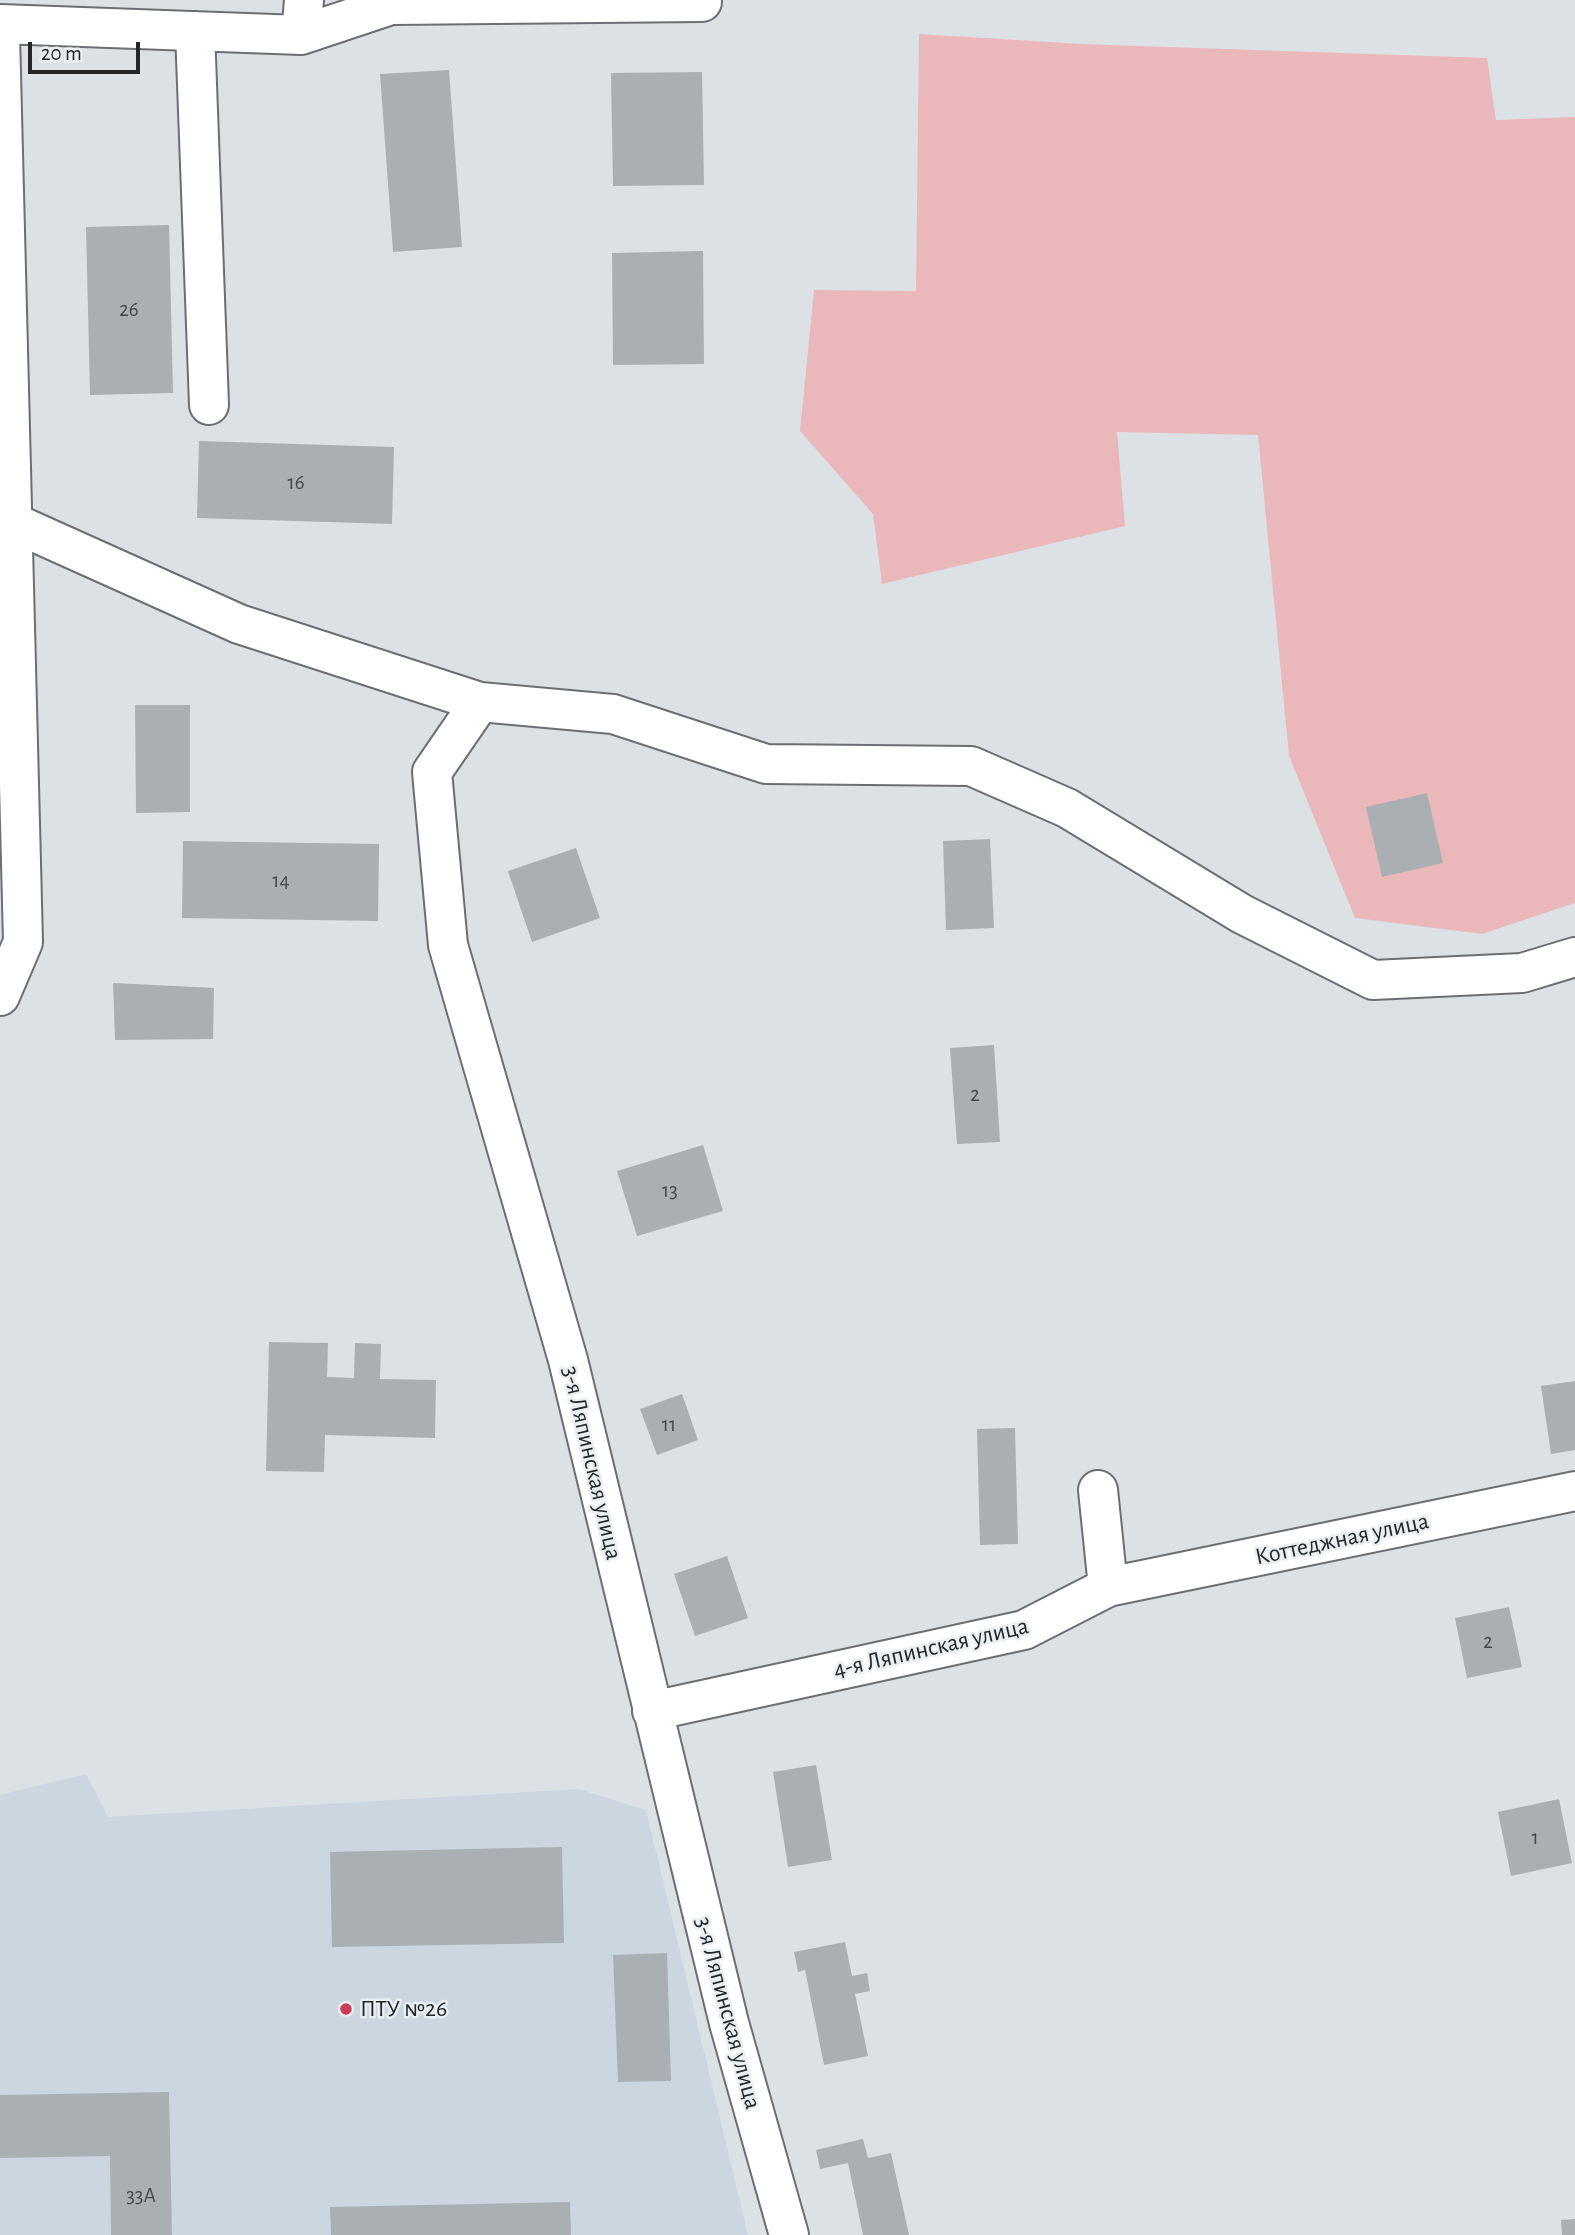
<!DOCTYPE html>
<meta charset="utf-8">
<style>
body{margin:0}
#map{position:relative;width:1575px;height:2235px;overflow:hidden;background:#dce1e5;font-family:"Alegreya Sans",sans-serif}
canvas{display:block}
.scale{position:absolute;left:28px;top:42px;width:112px;height:32px;box-sizing:border-box;border:4px solid #232526;border-top:0;padding-left:9px;font-size:21px;line-height:24px;white-space:nowrap;color:#232526;-webkit-text-stroke:5px #e9eef3;paint-order:stroke}
</style>
<div id="map">
<canvas width="1575" height="2235"></canvas>
<div class="scale">20 m</div>
</div>
<script>
const ctx = document.querySelector('canvas').getContext('2d');
ctx.lineJoin = 'round';
function fill(path, color) {
  ctx.fillStyle = color;
  ctx.fill(path, 'evenodd');
}
function trace(path, color, width, dash) {
  ctx.strokeStyle = color;
  ctx.lineWidth = width;
  ctx.lineCap = dash ? 'butt' : 'round';
  ctx.setLineDash(dash || []);
  ctx.stroke(path);
}
function write(font, color, halo, rows, align = 'center') {
  ctx.font = font + ' "Alegreya Sans",sans-serif';
  ctx.lineWidth = 5;
  ctx.setLineDash([]);
  ctx.textBaseline = 'middle';
  ctx.strokeStyle = halo;
  ctx.fillStyle = color;
  for (const [text, x, y, turn = 0] of rows) {
    ctx.save();
    ctx.translate(x, y);
    ctx.rotate((+turn || 0) * Math.PI / 180);
    ctx.textAlign = isNaN(turn) ? turn : align;
    if (halo) ctx.strokeText(text, 0, 0);
    ctx.fillText(text, 0, 0);
    ctx.restore();
  }
}
const built = new Path2D(`
 M86,1774L108,1817L578,1789L646,1810L748,2235H0V1795Z`);
const green = new Path2D(`
 M919,34L1081,44L1487,58L1496,120L1575,117V903L1482,934L1355,918L1289,756L1258,435L1117,432L1125,526L882,584L873,514L800,431L814,290L916,291Z`);
const building = new Path2D(`
 M449,70L462,247L393,252L380,74Z
 M702,72L704,185L613,186L611,73Z
 M169,225L173,393L90,395L86,227Z
 M703,251L704,364L613,365L612,253Z
 M199,441L394,447L392,524L197,518Z
 M135,705H190V812L136,813Z
 M1427,793L1443,863L1382,877L1366,807Z
 M990,839L994,928L946,930L943,841Z
 M183,841L379,844L378,921L182,918Z
 M576,848L600,918L532,942L508,871Z
 M113,983L214,988L213,1039L115,1040Z
 M994,1045L1000,1142L957,1144L950,1048Z
 M703,1145L723,1211L637,1236L617,1171Z
 M269,1342L328,1343L327,1377L354,1378L355,1343L381,1344L380,1379L436,1380L435,1438L325,1435L324,1472L266,1471Z
 M1575,1381V1450L1551,1454L1541,1386Z
 M682,1394L698,1440L657,1455L640,1409Z
 M1015,1428L1018,1544L980,1545L977,1429Z
 M727,1556L748,1618L695,1636L674,1574Z
 M1509,1607L1522,1667L1467,1678L1455,1618Z
 M816,1765L832,1860L788,1867L773,1772Z
 M1559,1799L1572,1863L1511,1876L1498,1812Z
 M562,1847L564,1943L332,1947L330,1852Z
 M845,1942L852,1976L867,1973L870,1991L855,1994L868,2056L824,2065L805,1970L798,1972L794,1952Z
 M667,1953L671,2081L618,2082L613,1955Z
 M169,2092L172,2235H111L110,2156L0,2158V2095Z
 M863,2139L868,2158L891,2153L909,2235H863L848,2163L820,2169L816,2150Z
 M570,2202L571,2235H331L330,2207Z
 M1575,2219V2235H1562L1561,2220Z`);
const minor = new Path2D(`
 M0,24L301,35L304,0
 M195,31L209,405
 M0,34L23,942L0,996
 M301,35L391,5L702,2
 M12,522L239,624L480,702L613,714L766,764L971,766L1067,808L1242,914L1373,980L1522,973L1575,957
 M480,702L432,772L448,945L568,1360L729,2023L789,2235
 M1108,1587L1575,1491
 M652,1711L1024,1630L1108,1587L1098,1490`);
const markers = [
 [346,2009,7,"#cc3c54"]
];
const numberNames = [
 ["26",129,310],
 ["16",296,483],
 ["14",281,881],
 ["2",975,1095],
 ["13",670,1191],
 ["11",669,1425],
 ["2",1488,1642],
 ["1",1535,1838],
 ["33А",141,2196]
];
const streetNames = [
 ["3-я Ляпинская улица",592,1463,77],
 ["Коттеджная улица",1342,1539,-12],
 ["4-я Ляпинская улица",931,1648,-13],
 ["3-я Ляпинская улица",728,2013,75]
];
const poiNames = [
 ["ПТУ №26",360,2009]
];
fill(built, '#cbd6e0');
fill(green, '#eab8bb');
fill(building, '#aaafb3');
trace(minor, '#6b6f74', 42);
trace(minor, '#fff', 38);
for (const [x, y, r, color] of markers) {
  const dot = new Path2D();
  dot.arc(x, y, r, 0, 2 * Math.PI);
  ctx.fillStyle = color;
  ctx.fill(dot);
  trace(dot, '#e9eef3', 2.5);
}
write('21px', '#454849', null, numberNames);
write('24px', '#232526', '#e9eef3', streetNames);
write('24px', '#232526', '#e9eef3', poiNames, 'left');
</script>
